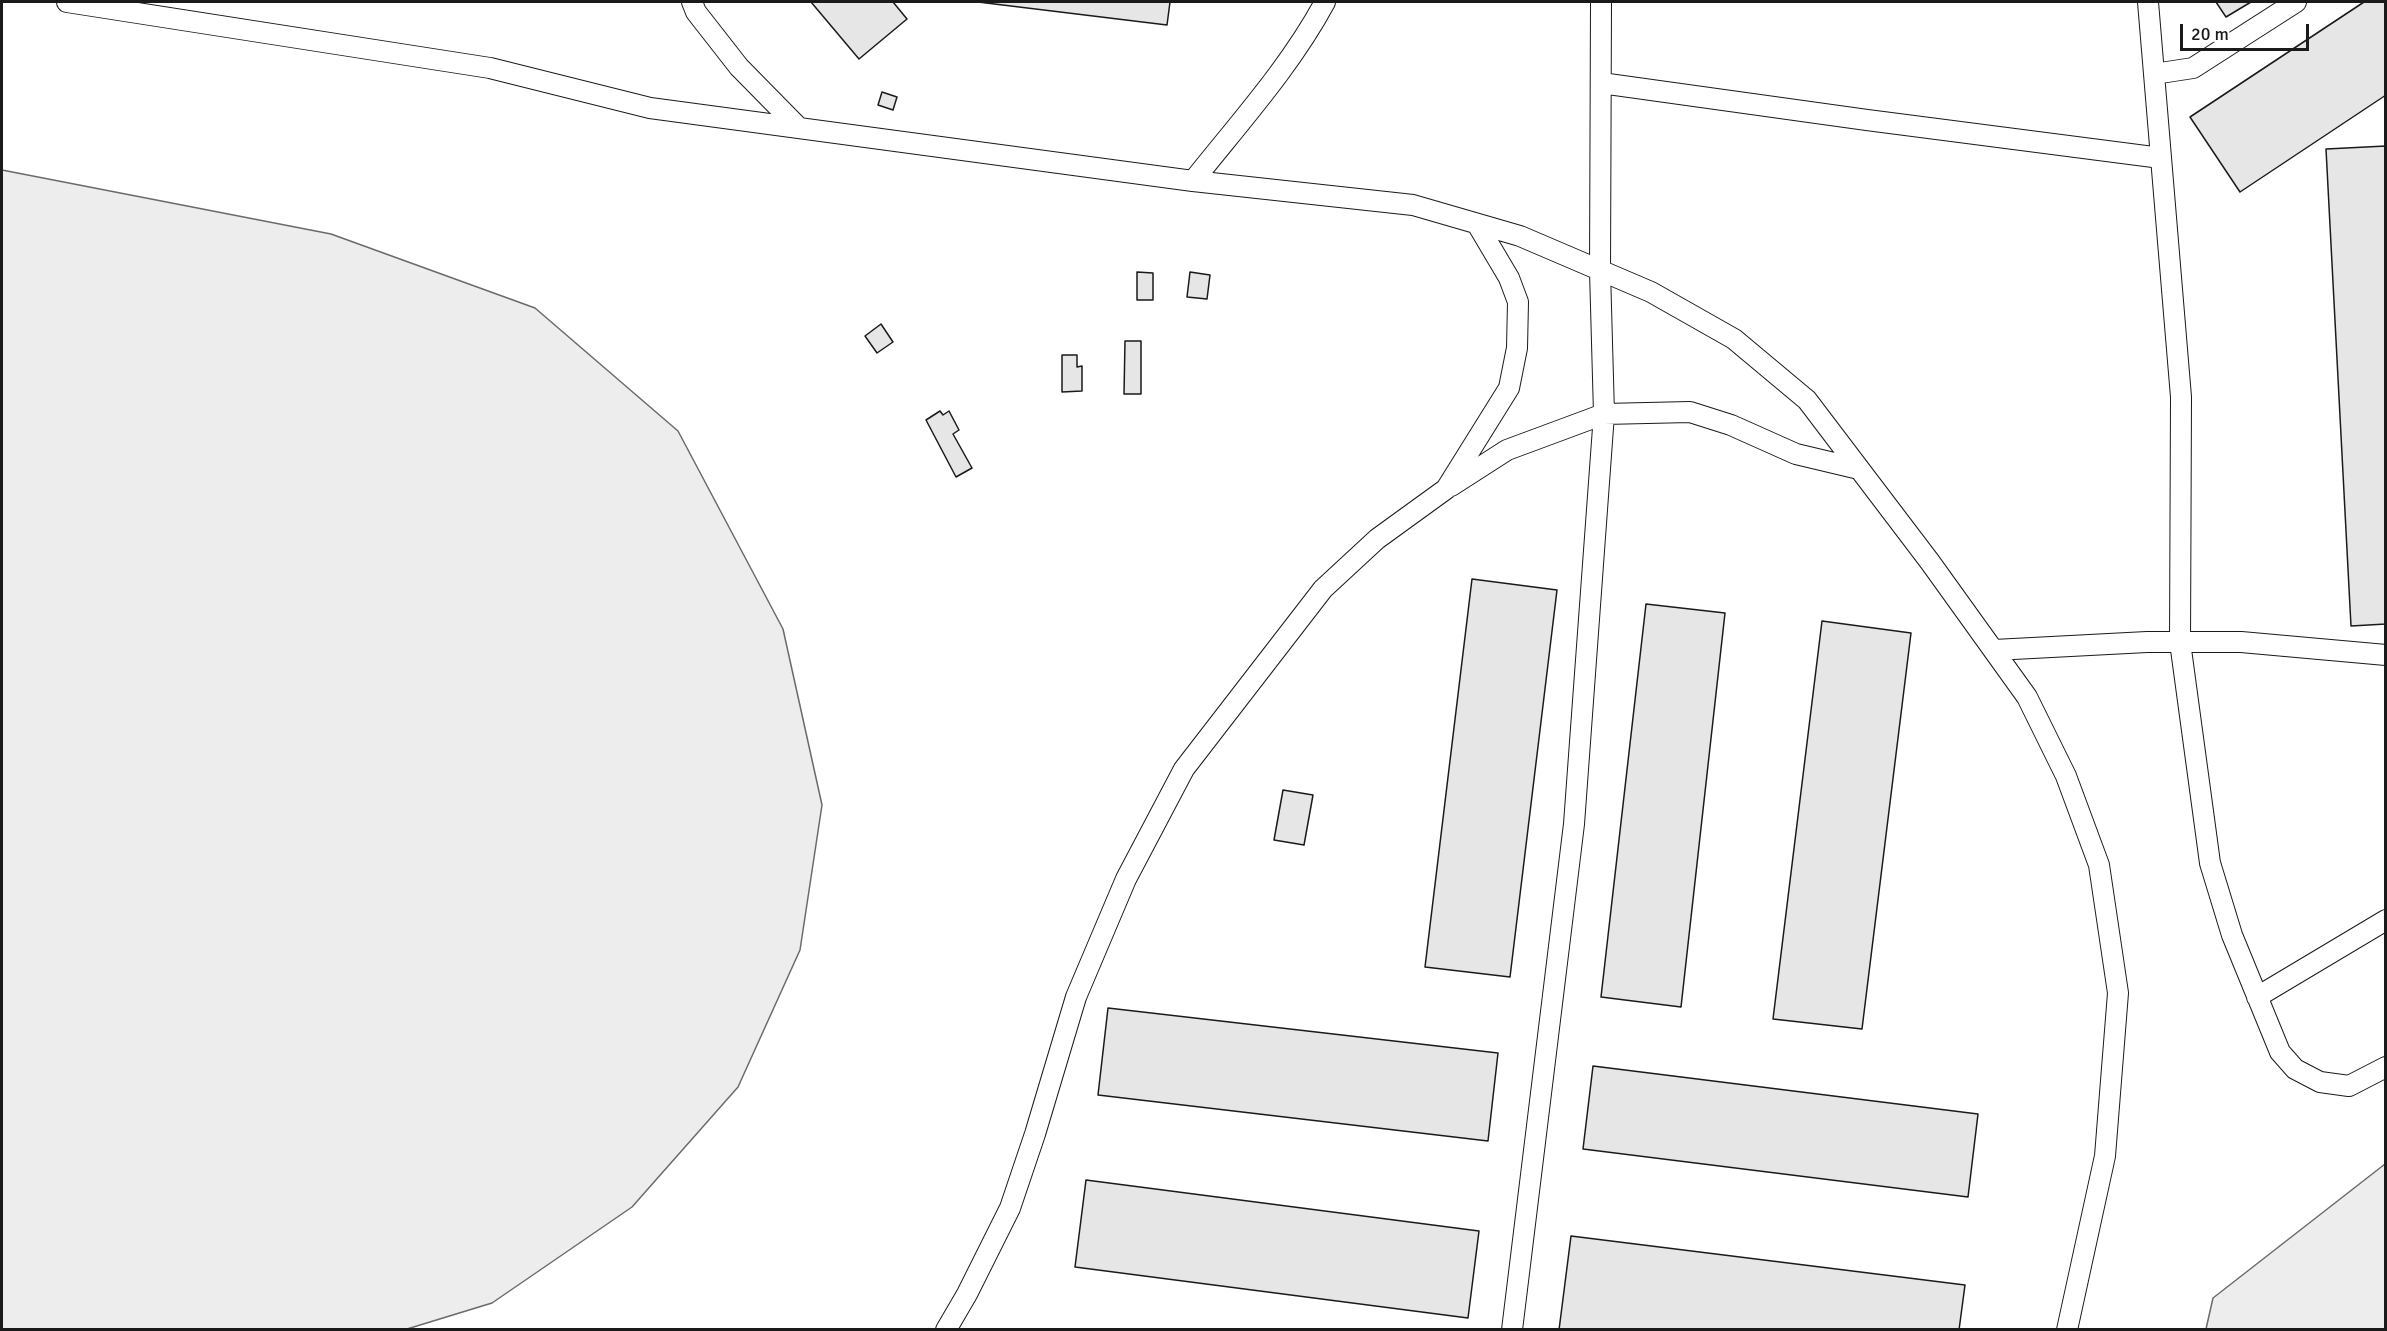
<!DOCTYPE html>
<style>
body{margin:0}
#map{position:relative;width:2387px;height:1331px;overflow:hidden;background:#fff;font-family:Signika,sans-serif}
canvas{display:block}
.frame{position:absolute;inset:0;border:3px solid #1a1a1a;pointer-events:none}
.scale{position:absolute;left:2180px;top:24px;width:129px;height:27px;box-sizing:border-box;border:3px solid #1a1a1a;border-top:0;padding-left:8px;font-size:18px;line-height:21px;white-space:nowrap;color:#1a1a1a;-webkit-text-stroke:4px #fff;paint-order:stroke}
</style>
<div id="map">
<canvas width="2387" height="1331"></canvas>
<div class="frame"></div>
<div class="scale">20 m</div>
</div>
<script>
const ctx = document.querySelector('canvas').getContext('2d');
ctx.lineJoin = 'round';
function fill(path, color) {
  ctx.fillStyle = color;
  ctx.fill(path, 'evenodd');
}
function trace(path, color, width, dash) {
  ctx.strokeStyle = color;
  ctx.lineWidth = width;
  ctx.lineCap = dash ? 'butt' : 'round';
  ctx.setLineDash(dash || []);
  ctx.stroke(path);
}
const green = new Path2D(`
 M2,170L331,234L535,308L678,431L783,629L822,805L800,950L738,1087L632,1207L492,1303L407,1329H2Z
 M2385,1164V1329H2206L2213,1298Z`);
const building = new Path2D(`
 M811,2H893L907,19L859,59Z
 M978,2H1170L1167,25Z
 M2216,2H2251L2226,17Z
 M2364,2H2386V95L2240,192L2190,117Z
 M882,92L897,97L893,110L878,105Z
 M2386,146V624L2351,626L2326,149Z
 M1137,272L1153,273V300H1137Z
 M1190,272L1210,275L1207,299L1187,297Z
 M881,324L893,342L877,353L865,336Z
 M1125,341H1141V394H1124Z
 M1062,355H1077V367L1082,366V391L1062,392Z
 M940,411L943,415L949,411L959,430L953,434L972,468L956,477L926,420Z
 M1472,579L1557,590L1510,977L1425,967Z
 M1646,604L1725,613L1681,1007L1601,997Z
 M1822,621L1911,633L1862,1029L1773,1019Z
 M1283,790L1313,795L1304,845L1274,840Z
 M1108,1008L1498,1053L1488,1141L1098,1095Z
 M1593,1066L1978,1114L1968,1197L1583,1149Z
 M1086,1180L1479,1231L1468,1318L1075,1267Z
 M1571,1236L1965,1285L1959,1330H1559Z`);
const service = new Path2D(`
 M67,2L490,68L650,108L1193,181L1413,205L1520,236L1651,292L1734,339L1807,400L1930,562L2027,697L2066,776L2099,865L2118,993L2105,1156L2067,1330
 M692,2L696,12L739,67L799,128
 M2148,2L2181,397L2180,642L2210,863L2232,935L2280,1052L2295,1069L2320,1082L2349,1086L2386,1067
 M2154,74L2193,68L2296,2
 M1601,83L1867,120L2161,158
 M1193,181C1239,123 1290,67 1325,2
 M1451,486L1507,450L1604,414L1690,412L1731,425L1796,454L1859,469
 M1994,650L2147,642H2241L2386,655
 M2257,997L2386,920
 M946,1330L967,1294L1010,1208L1035,1134L1076,997L1126,879L1184,769L1323,589L1377,539L1446,489L1509,388L1517,348L1518,302L1509,278L1477,224
 M1512,1330L1574,824L1604,414L1600,271L1601,2`);
fill(green, '#ededed');
trace(green, '#6a6a6a', 1.5);
fill(building, '#e6e6e6');
trace(building, '#1a1a1a', 1.5);
trace(service, '#1a1a1a', 22);
trace(service, '#fff', 20);
</script>
